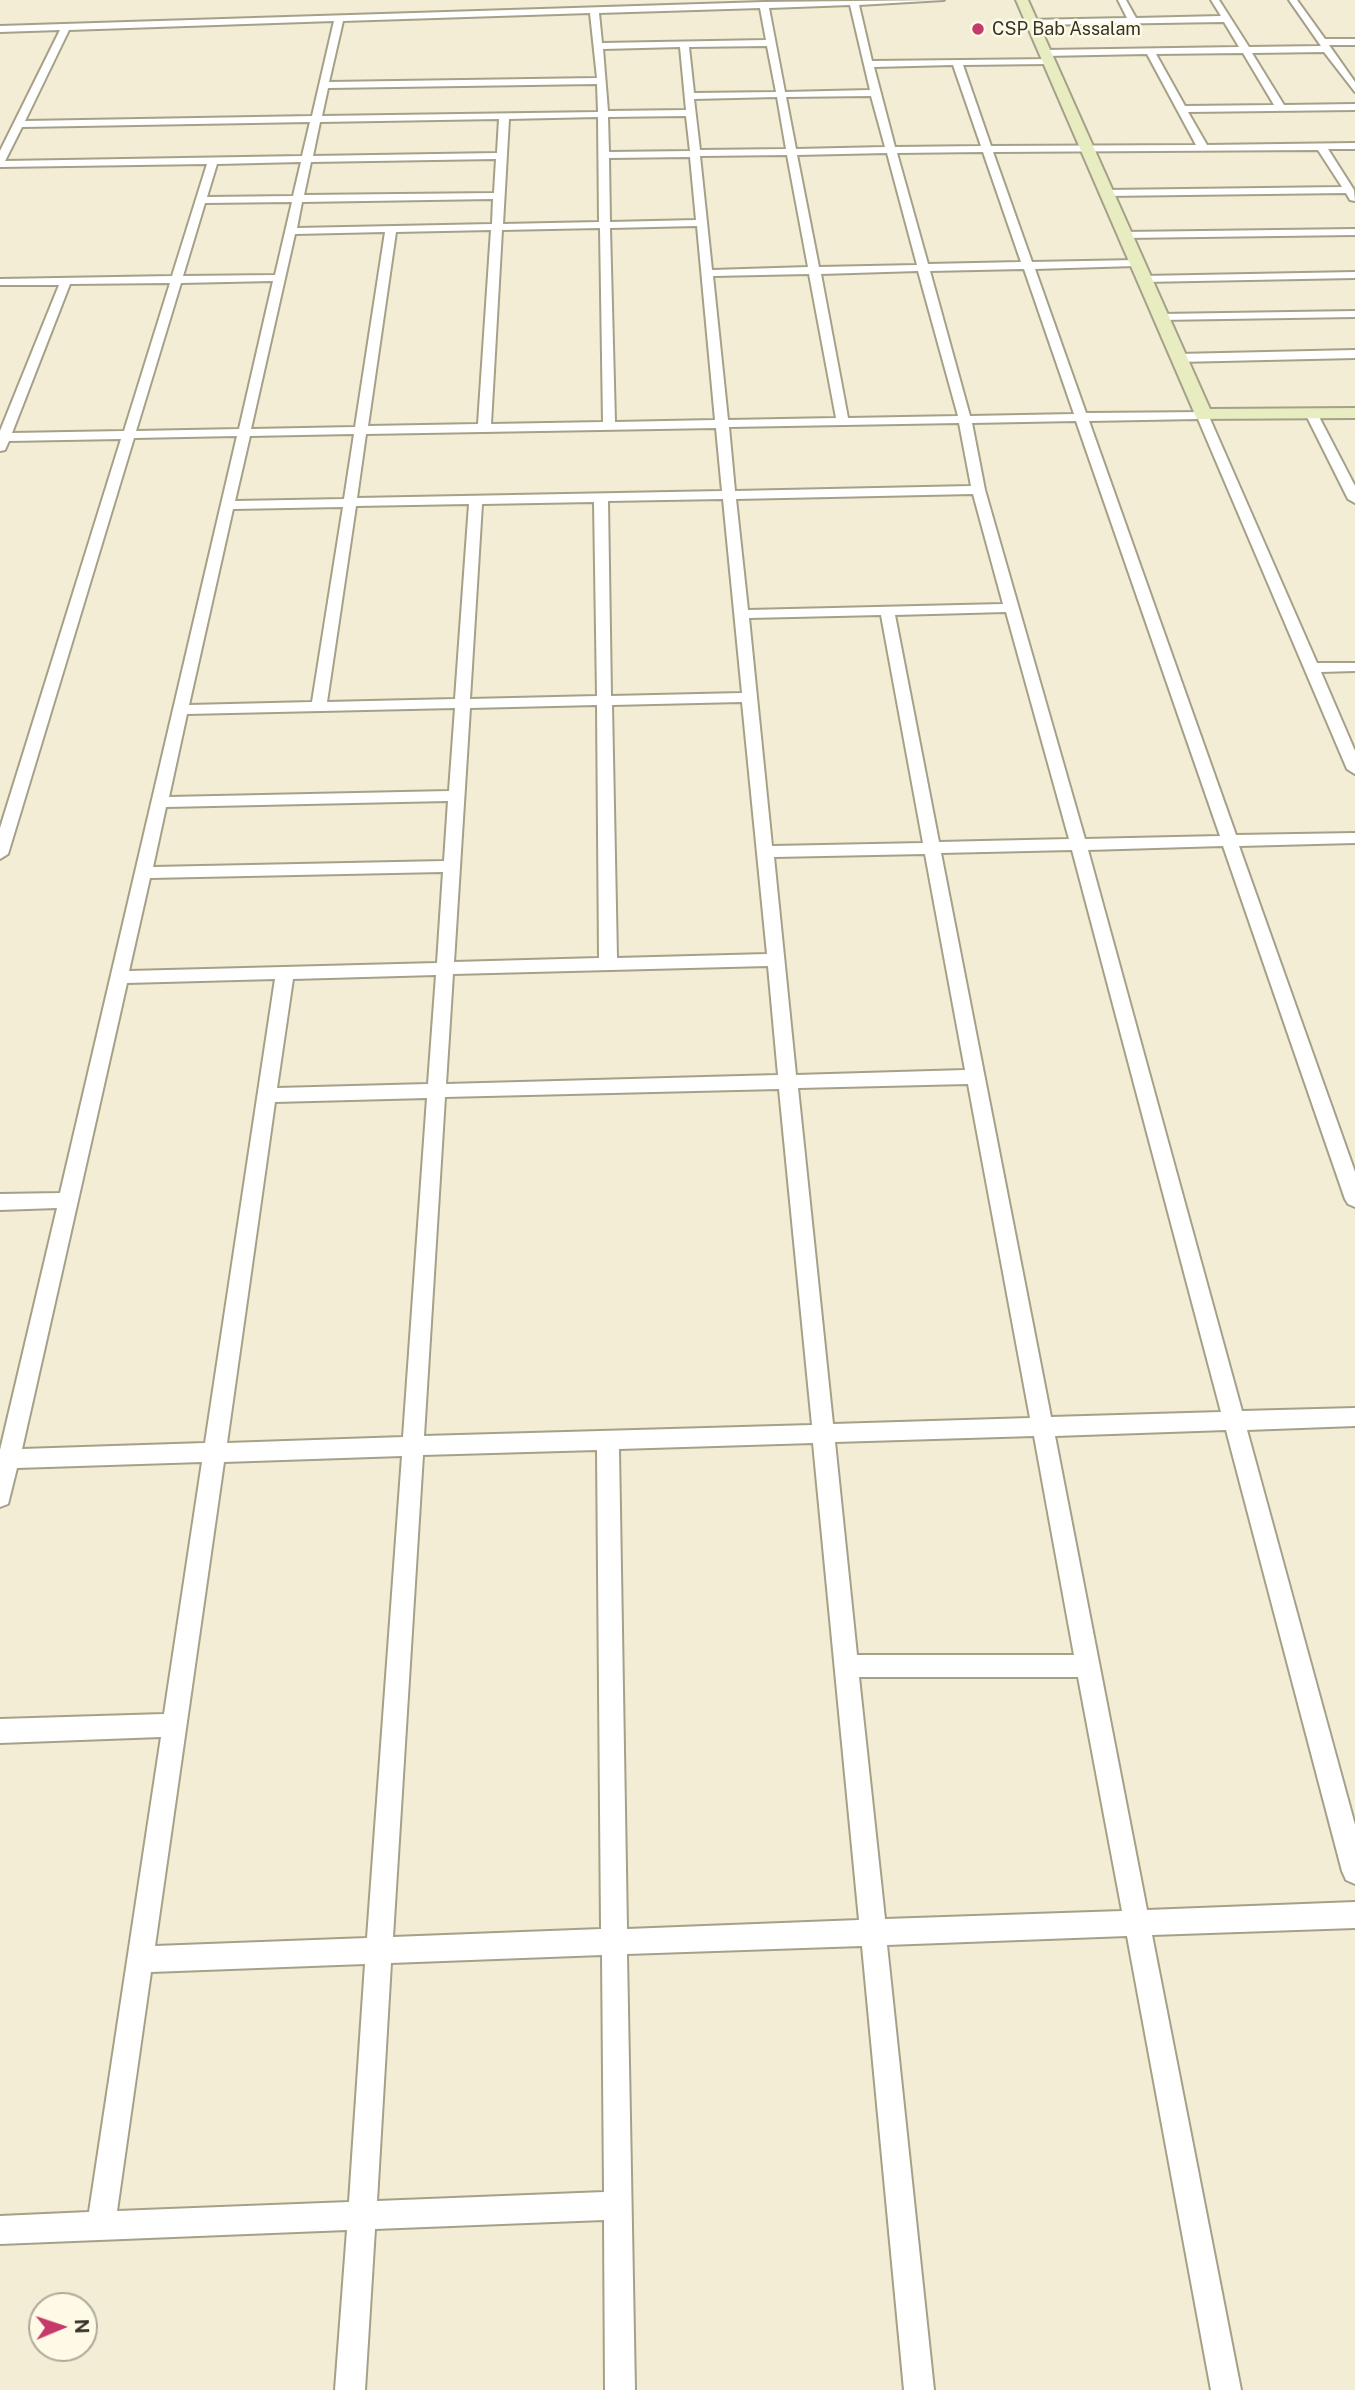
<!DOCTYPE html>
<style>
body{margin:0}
#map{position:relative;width:1355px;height:2390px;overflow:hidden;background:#f2edd4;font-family:"Public Sans",sans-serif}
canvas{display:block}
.north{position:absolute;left:28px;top:2292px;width:70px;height:70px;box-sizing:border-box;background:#fefae6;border:2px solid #aeaa9b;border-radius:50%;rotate:88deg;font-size:19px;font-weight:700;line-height:28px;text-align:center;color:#35332a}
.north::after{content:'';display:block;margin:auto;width:24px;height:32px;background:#c6396a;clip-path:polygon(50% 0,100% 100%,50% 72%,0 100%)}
</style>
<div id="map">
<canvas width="1355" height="2390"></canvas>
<div class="north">N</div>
</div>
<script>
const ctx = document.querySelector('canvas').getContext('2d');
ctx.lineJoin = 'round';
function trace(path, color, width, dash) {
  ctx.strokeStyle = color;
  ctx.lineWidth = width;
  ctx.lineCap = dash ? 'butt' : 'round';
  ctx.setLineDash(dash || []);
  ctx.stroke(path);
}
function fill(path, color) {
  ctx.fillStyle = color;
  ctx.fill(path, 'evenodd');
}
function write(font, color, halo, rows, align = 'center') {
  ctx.font = font + ' "Public Sans",sans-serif';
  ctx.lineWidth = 5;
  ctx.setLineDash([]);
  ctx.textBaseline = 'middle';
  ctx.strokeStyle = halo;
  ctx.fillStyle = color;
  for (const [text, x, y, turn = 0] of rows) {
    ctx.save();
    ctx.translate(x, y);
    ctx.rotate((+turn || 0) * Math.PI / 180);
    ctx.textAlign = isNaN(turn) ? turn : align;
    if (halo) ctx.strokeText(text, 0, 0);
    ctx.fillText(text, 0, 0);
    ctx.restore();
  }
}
const street = new Path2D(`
 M944,0L859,5L872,61L1051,59L1048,64L963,65L991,146L1196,145L1147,54L1045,56L1040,53L1045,50L1239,47L1224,22L1031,25L1028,20L1127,18L1118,0H1126L1136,18L1221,16L1211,0H1219L1249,47L1321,46L1289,0H1297L1325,39H1355V45H1329L1355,82V92L1324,52L1252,53L1284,105L1355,104V110L1188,112L1207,145L1355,143V149H1328L1354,190L1355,201L1350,200L1346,193L1106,196L1101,193L1106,190L1342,187L1318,150L993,152L1032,262L1136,260L1142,263L1136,266L1035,269L1086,413L1207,412L1317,663H1355V671L1321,672L1355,751V774L1347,769L1198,419L1089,421L1236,835L1355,833V843L1239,846L1355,1172V1207L1348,1204L1345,1199L1223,846L1088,850L1242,1411L1355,1408V1426L1247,1430L1355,1825V1884L1346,1880L1342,1871L1226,1430L1055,1436L1147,1910L1355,1902V1928L1152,1935L1241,2390H1211L1127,1936L887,1945L934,2390H904L862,1946L627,1954L635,2390H605L604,2220L375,2229L365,2390H335L347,2230L0,2244V2216L89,2212L161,1737L0,1743V1719L164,1714L202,1462L17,1468L8,1504L0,1507V1450L57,1208L0,1210V1194L60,1193L237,436L134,438L8,854L0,859V828L121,439L9,441L5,450L0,451V431L59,285H0V279L172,276L207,164L0,167V151L60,30L0,32V26L764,2ZM850,5L870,90L785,92L769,8ZM760,8L766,40L602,43L599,13ZM590,13L597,78L329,82L343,21ZM334,21L312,116L25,121L69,30ZM767,46L776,92L694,93L689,47ZM680,47L686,110L608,111L603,49ZM1243,53L1274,105L1185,106L1156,54ZM953,65L981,146L895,147L874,67ZM597,84L598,112L322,116L328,88ZM871,96L885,147L796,149L786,97ZM777,97L786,149L700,150L694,99ZM686,116L690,151L609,152L608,117ZM598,117L599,222L503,224L509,119ZM499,119L497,153L313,156L320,122ZM310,122L302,156L5,161L22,127ZM983,152L1021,262L928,264L897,153ZM887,153L917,265L819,267L797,155ZM787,155L808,267L712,270L700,156ZM690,157L696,220L610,222L609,158ZM496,159L494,193L304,195L311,162ZM301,162L293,196L207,197L217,164ZM493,199L492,224L297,228L302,202ZM292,202L275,275L183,276L205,203ZM697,226L715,420L615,422L610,228ZM600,228L603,422L491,424L502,230ZM491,230L478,424L368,426L396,232ZM385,232L355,427L251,429L295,234ZM1024,269L1074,414L970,416L930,271ZM918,271L958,416L848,418L821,274ZM809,274L836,418L728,420L713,276ZM273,281L239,429L136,431L181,283ZM170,283L124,431L12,433L70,284ZM1076,421L1220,836L1085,839L985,490L972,423ZM959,423L971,486L735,491L729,427ZM716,428L722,491L357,498L366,434ZM354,434L344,499L235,501L250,436ZM973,494L1003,604L748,610L736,499ZM723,499L742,693L611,696L608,501ZM594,502L597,696L470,699L482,504ZM469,504L455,699L327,702L356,506ZM343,507L312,702L189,705L233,509ZM1006,612L1069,839L939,842L895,615ZM881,615L923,843L772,846L749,618ZM742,702L767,954L617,958L612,705ZM597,705L599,958L454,962L470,708ZM455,708L449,791L169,797L187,714ZM448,801L444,861L153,867L166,807ZM1072,850L1221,1412L1051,1417L941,853ZM925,854L965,1070L796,1075L774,857ZM443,872L437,963L129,971L150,878ZM768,966L778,1075L446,1084L453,974ZM436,975L428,1084L277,1088L293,979ZM275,979L205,1443L22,1449L127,983ZM968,1084L1030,1418L833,1424L798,1088ZM779,1089L812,1425L424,1436L445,1097ZM427,1098L403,1437L227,1443L275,1102ZM1034,1436L1074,1655H857L835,1442ZM813,1443L859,1920L627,1929L619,1449ZM597,1450L601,1929L393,1937L423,1455ZM402,1456L367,1938L155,1946L224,1462ZM859,1677H1078L1122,1911L885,1919ZM602,1955L604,2192L377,2201L391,1963ZM365,1964L349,2202L117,2211L151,1972Z
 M1355,229V235L1124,238L1119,235L1124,232Z
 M1355,272V278L1143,282L1137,279L1143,276Z
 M1355,311V317L1160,320L1154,317L1160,314Z
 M1355,350V358L1178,362L1172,358L1178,354Z
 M1311,409L1317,413L1355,486V503L1348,499L1305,413Z`);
const secondary = new Path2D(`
 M1016,0H1028L1210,409L1355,408V418L1197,419Z`);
const markers = [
 [978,29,7,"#c6396a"]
];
const farPoinames = [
 ["CSP Bab Assalam",992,29]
];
trace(street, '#a5a088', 4);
trace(secondary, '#a5a088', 4);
fill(street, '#fff');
fill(secondary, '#e7ecc1');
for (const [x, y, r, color] of markers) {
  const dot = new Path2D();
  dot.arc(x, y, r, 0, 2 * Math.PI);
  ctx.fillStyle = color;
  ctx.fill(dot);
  trace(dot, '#fefae6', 2.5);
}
write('18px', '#35332a', '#fefae6', farPoinames, 'left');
</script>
